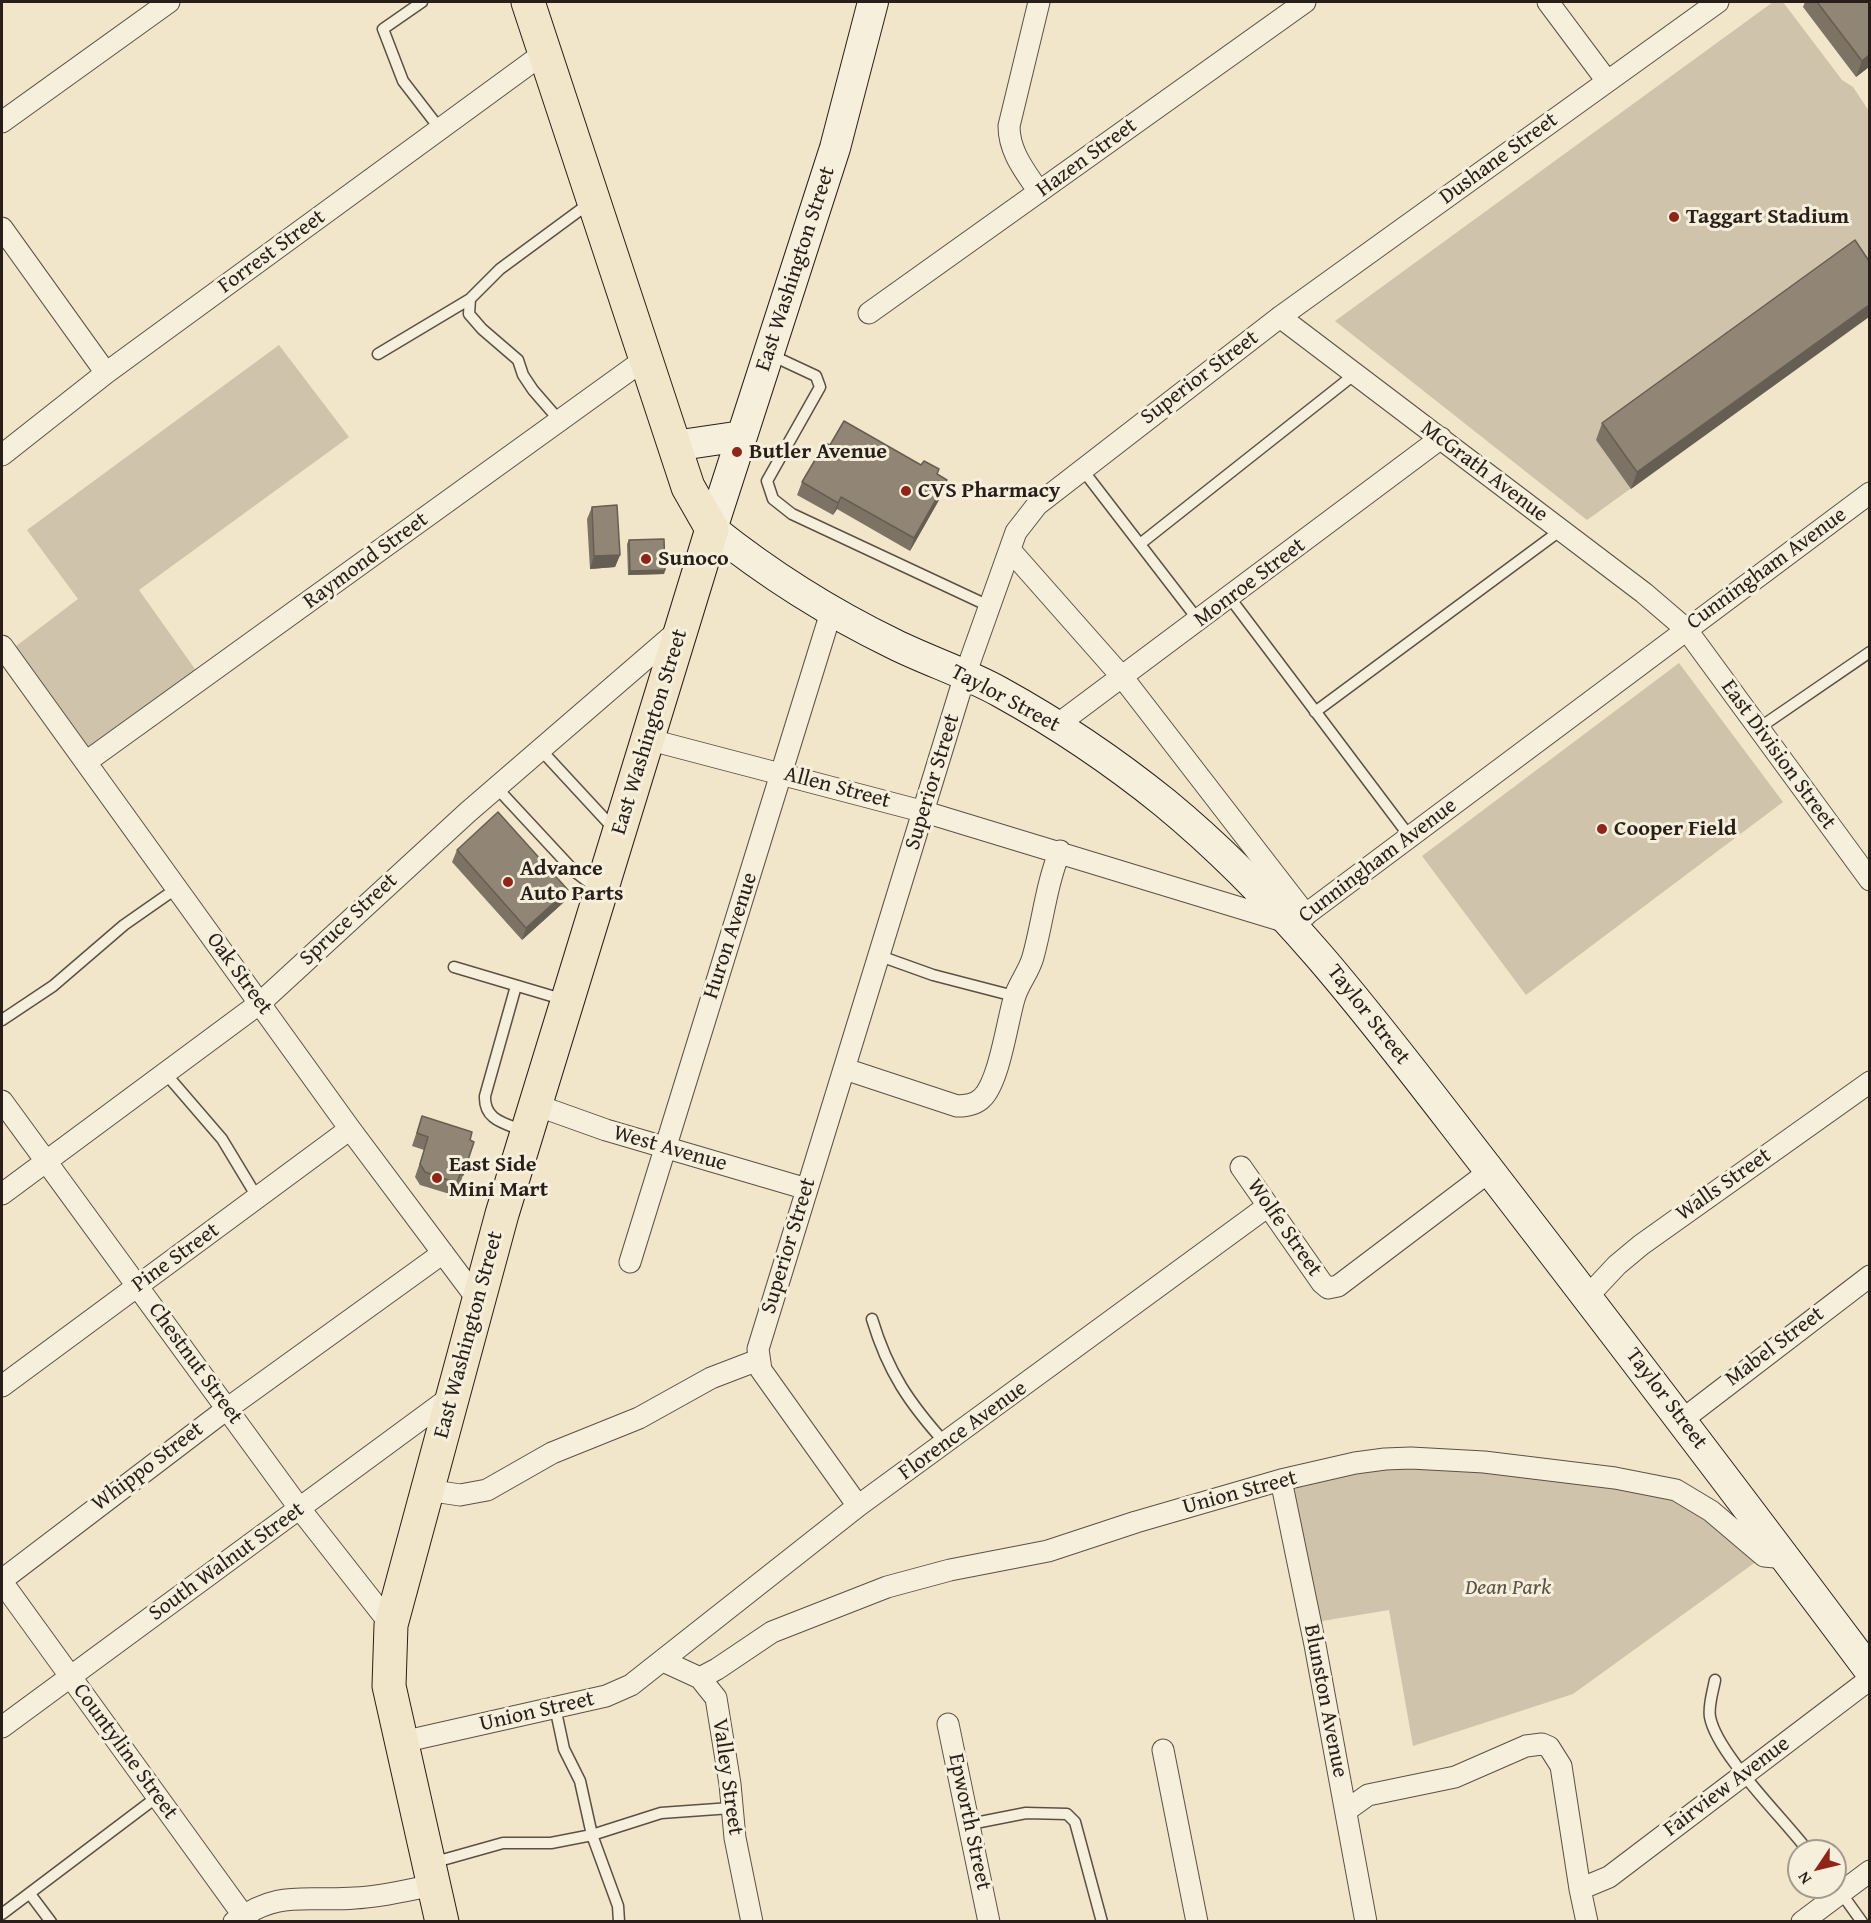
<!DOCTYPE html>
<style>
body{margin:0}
#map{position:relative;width:1871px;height:1923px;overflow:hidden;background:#f1e6c9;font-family:"Gentium Book Plus",serif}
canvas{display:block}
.frame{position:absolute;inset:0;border:3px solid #2a1e1a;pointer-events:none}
.north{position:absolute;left:1787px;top:1839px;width:60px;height:60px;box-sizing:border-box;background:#f6efdc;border:2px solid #a49b8e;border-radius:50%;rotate:235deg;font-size:16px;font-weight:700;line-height:24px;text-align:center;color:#2a1e1a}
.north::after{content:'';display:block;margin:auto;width:21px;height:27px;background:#8f2418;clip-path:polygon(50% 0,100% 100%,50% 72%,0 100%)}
</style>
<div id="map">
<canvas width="1871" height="1923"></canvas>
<div class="frame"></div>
<div class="north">N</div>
</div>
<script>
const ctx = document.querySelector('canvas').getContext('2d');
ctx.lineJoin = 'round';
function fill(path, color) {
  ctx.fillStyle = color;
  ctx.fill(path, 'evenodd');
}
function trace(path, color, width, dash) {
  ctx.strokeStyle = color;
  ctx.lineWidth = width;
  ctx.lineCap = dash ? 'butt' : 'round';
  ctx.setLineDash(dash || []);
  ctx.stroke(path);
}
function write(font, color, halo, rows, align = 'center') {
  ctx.font = font + ' "Gentium Book Plus",serif';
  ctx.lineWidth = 6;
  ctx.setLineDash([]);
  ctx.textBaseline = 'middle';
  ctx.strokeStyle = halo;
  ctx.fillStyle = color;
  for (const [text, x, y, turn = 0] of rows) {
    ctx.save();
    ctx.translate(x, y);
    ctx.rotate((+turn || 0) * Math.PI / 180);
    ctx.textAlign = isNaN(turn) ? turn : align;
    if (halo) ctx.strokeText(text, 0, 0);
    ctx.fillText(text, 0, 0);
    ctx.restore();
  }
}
const green = new Path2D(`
 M1773,2H1783L1842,80L1853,87L1869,111V317L1587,520L1335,321Z
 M279,345L349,437L139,590L202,679L86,762L7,653L78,599L27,530Z
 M1679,663L1783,802L1526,995L1422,856Z
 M1385,1459L1663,1487L1764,1556L1573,1694L1413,1746L1389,1610L1310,1623L1281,1480Z`);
const lane = new Path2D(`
 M422,2L383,29L403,81L440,129
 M378,354L470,299
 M771,355L816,376L820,387L767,481L773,499L792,514L991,607
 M559,420L533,390L523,375L518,360L482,329L469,314L470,299L500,269L591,202
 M1082,469L1199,621
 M1140,544L1355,374
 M1230,598L1410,837
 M1315,712L1561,530
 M1759,728L1870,652
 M540,749L614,829
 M496,787L574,871L599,890
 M880,956L933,975L1014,996
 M454,967L565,1000
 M516,986L485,1096C484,1120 504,1123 524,1131
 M2,1020L53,986L124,925L177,888
 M166,1074L222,1139L257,1197
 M872,1319C888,1372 909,1403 946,1444
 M1715,1680C1713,1691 1708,1706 1710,1717C1717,1754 1784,1819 1808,1851
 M555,1707L564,1749L580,1781L592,1835L618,1906L619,1922
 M970,1824L1026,1813L1067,1814L1075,1822L1102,1922
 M432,1860L446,1859L503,1843H551L592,1835L661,1813L731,1808
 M1839,1890L1862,1922
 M30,1894L51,1922
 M2,1914L157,1797`);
const street = new Path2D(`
 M1548,2L1607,81
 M2,122L169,2
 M1039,192C1025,171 1009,152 1009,126L1039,2
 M2,228L106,373
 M869,313L1305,2
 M1280,317L1644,593L1686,629L1870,880
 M2,455L106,373L544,53
 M1010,550L1123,678L1306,915
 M2,646L350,1129L478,1300
 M1057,725L1441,438
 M647,739L925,812L1293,924L1870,493
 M86,762L645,359
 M845,1069L957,1106C966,1106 975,1105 982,1098C999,1082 1007,1023 1014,999C1018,984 1029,972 1033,957C1043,921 1046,885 1060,851
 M2,1101L300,1509L391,1625
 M536,1105L606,1130L807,1189
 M1241,1167L1322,1283L1328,1288L1338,1286L1490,1171
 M2,1194L260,1003L468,812L680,629
 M630,1262L832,609
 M1587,1297L1617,1265L1641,1245L1870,1082
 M2,1386L350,1129
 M1682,1420L1870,1276
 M1281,1480L1315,1645L1366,1922
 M427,1490L460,1495L487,1490L552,1453L639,1418L711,1378L758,1360
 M858,1506L761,1370L758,1349L965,675L1016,532L1037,505L1280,317L1718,2
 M2,1580L228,1408L443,1253
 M2,1582L248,1922
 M663,1661L700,1678L716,1698L730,1784L735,1838L752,1922
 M700,1678L717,1669L772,1632L887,1587L950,1570L1048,1551L1136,1522L1281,1480L1355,1463L1385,1459L1411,1458L1484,1462L1615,1478L1676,1490L1711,1511L1764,1556L1786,1558
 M948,1724L989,1922
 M2,1727L452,1396
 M402,1742L606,1696L631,1685L858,1506L1268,1206
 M1163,1750L1197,1922
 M1347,1810L1368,1795L1455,1777L1526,1746L1542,1744L1549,1747L1561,1766L1580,1889L1609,1877L1870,1679
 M1580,1889L1587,1922
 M234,1922C279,1889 305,1902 355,1898C381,1897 408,1890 434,1885
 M1802,1922L1870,1871`);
const secondary = new Path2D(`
 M873,2L835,148L712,529C767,573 830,613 894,644C928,661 966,673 1000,692C1058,724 1113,761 1165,803C1294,909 1391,1044 1493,1175C1620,1340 1746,1505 1870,1671
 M674,446L742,436`);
const primary = new Path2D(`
 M442,1922L389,1686L391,1625L502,1214L712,529L688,487L528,2`);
const wall = new Path2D(`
 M1805,2H1869V67L1856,77L1803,7Z
 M1855,240L1631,489L1596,440L1602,423Z
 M830,445L937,474L943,493L910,551L837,509L833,515L797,495L802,482Z
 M592,507L620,555L615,567L590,569L587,519Z
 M629,540L665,570L664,574L628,575L627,544Z
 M457,850L564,902L522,940L452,862Z
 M422,1116L470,1140L463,1175L459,1188L456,1187L453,1195L420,1185L415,1177L424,1150L412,1146Z`);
const shadedWall = new Path2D(`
 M1869,55V67L1856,77L1862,61Z
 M1869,305V317L1631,489L1637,472Z
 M947,480L943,493L910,551L914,538Z
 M841,497L837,509L833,515L838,503Z
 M620,555L615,567L590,569L594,556Z
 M665,570L664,574L628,575L630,571Z
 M568,890L564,902L522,940L526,928Z`);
const building = new Path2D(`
 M1817,2H1869V55L1862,61Z
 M1855,240L1869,261V305L1637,472L1602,423Z
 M844,421L921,465L924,461L939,469L937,474L947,480L914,538L841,497L838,503L802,482L825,443L830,445Z
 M617,505L620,555L594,556L592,507Z
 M664,539L665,570L630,571L629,540Z
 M498,812L568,890L526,928L457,850Z
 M422,1116L472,1132L470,1140L474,1142L463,1175L460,1174L457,1183L425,1172L420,1164L428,1137L417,1133Z`);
const markers = [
 [1674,217,6,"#8f2418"],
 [737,452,6,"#8f2418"],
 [906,491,6,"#8f2418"],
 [646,559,6,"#8f2418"],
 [1602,829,6,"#8f2418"],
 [508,882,6,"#8f2418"],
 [437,1178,6,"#8f2418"]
];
const streetNames = [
 ["Hazen Street",1087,158,-36],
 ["Dushane Street",1499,159,-36],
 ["Forrest Street",272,252,-36],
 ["East Washington Street",796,269,-72],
 ["Superior Street",1200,378,-37],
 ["McGrath Avenue",1484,472,37],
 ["Raymond Street",366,561,-36],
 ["Cunningham Avenue",1767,569,-36],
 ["Monroe Street",1250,583,-37],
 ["Taylor Street",1005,699,28],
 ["East Washington Street",650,732,-73],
 ["East Division Street",1778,755,54],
 ["Superior Street",933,782,-73],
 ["Allen Street",837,788,15],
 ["Cunningham Avenue",1378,861,-37],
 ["Spruce Street",349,920,-43],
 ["Huron Avenue",731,936,-72],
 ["Oak Street",239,974,54],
 ["Taylor Street",1368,1015,52],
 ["West Avenue",670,1149,16],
 ["Walls Street",1724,1185,-35],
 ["Wolfe Street",1284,1228,55],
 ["Superior Street",789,1246,-73],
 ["Pine Street",176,1258,-36],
 ["East Washington Street",469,1335,-75],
 ["Mabel Street",1775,1347,-37],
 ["Chestnut Street",195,1364,54],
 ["Taylor Street",1666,1399,53],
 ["Florence Avenue",963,1431,-36],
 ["Whippo Street",148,1467,-37],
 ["Union Street",1240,1493,-15],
 ["South Walnut Street",227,1562,-36],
 ["Blunston Avenue",1325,1701,79],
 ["Union Street",537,1712,-13],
 ["Countyline Street",125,1752,54],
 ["Valley Street",727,1777,82],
 ["Fairview Avenue",1727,1787,-37],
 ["Epworth Street",969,1822,78]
];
const poiNames = [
 ["Taggart Stadium",1686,217],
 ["Butler Avenue",749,452],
 ["CVS Pharmacy",918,491],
 ["Sunoco",658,559],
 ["Cooper Field",1614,829],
 ["Advance",520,869],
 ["Auto Parts",520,894],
 ["East Side",449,1165],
 ["Mini Mart",449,1190]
];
const parkNames = [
 ["Dean Park",1508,1588]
];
fill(green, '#cfc4ab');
trace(lane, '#5c5046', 13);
trace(street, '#5c5046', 23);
trace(secondary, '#2a1e1a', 32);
trace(primary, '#2a1e1a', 35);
trace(lane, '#f6efdc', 10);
trace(street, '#f6efdc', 21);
trace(secondary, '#f6efdc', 30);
trace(primary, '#f1e6c9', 33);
fill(wall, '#7d7365');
fill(shadedWall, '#665e52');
fill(building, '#918675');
trace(building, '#665e52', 1.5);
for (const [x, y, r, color] of markers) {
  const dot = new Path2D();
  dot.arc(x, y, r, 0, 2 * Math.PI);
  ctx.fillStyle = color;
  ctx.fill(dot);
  trace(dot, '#f6efdc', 2);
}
write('22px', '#2a1e1a', '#f6efdc', streetNames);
write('bold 22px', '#2a1e1a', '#f6efdc', poiNames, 'left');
write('italic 22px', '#5c5046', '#f6efdc', parkNames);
</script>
